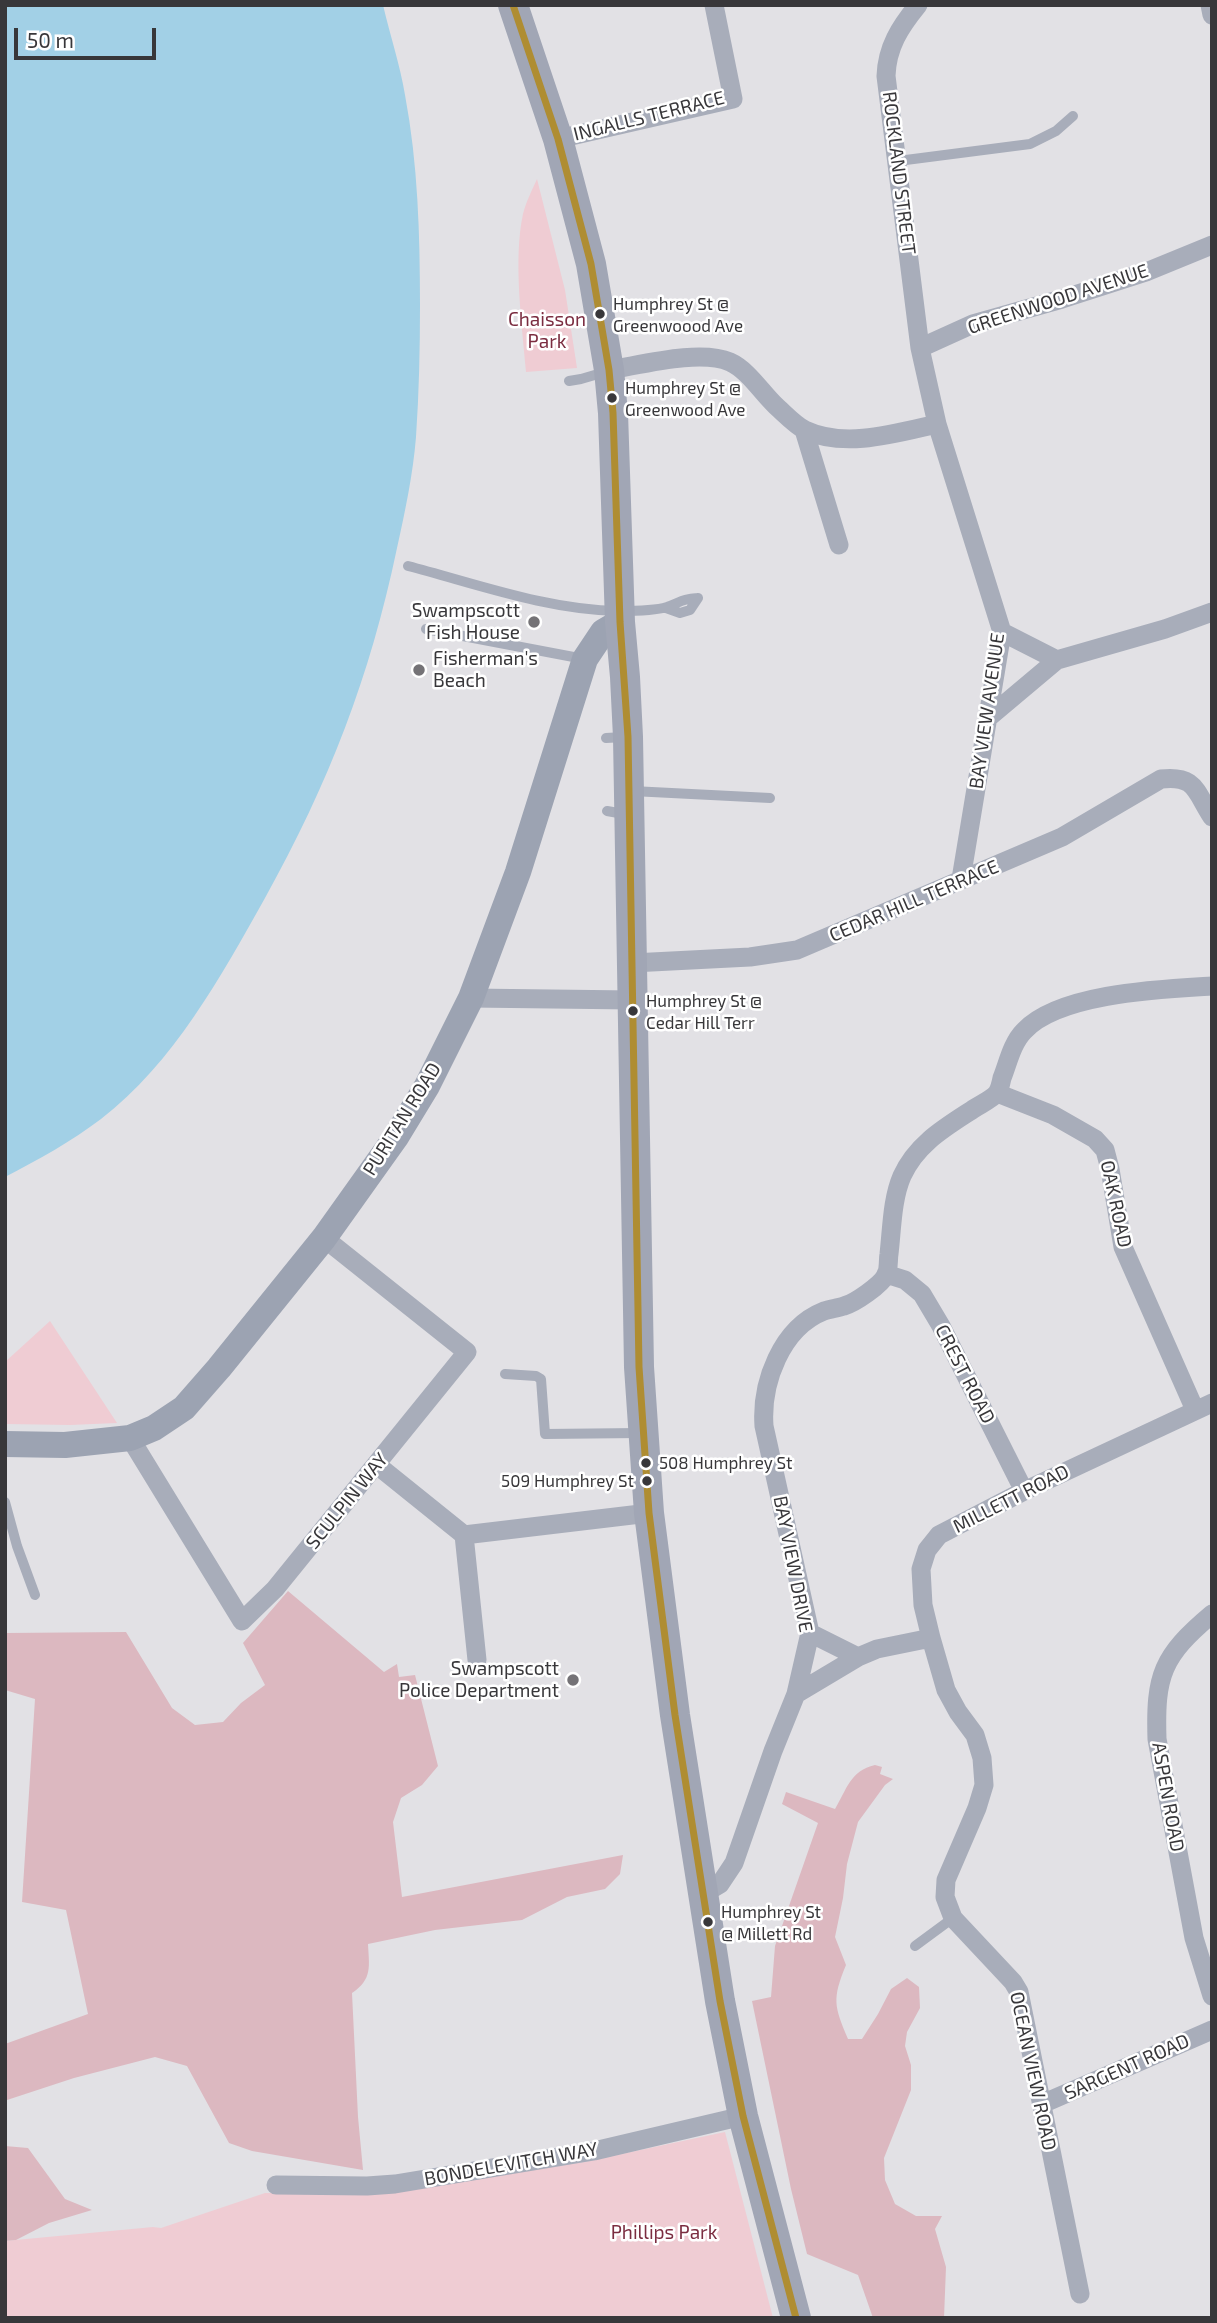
<!DOCTYPE html>
<style>
body{margin:0}
#map{position:relative;width:1217px;height:2323px;overflow:hidden;background:#e2e1e5;font-family:"Exo 2",sans-serif}
canvas{display:block}
.frame{position:absolute;inset:0;border:7px solid #38373a;pointer-events:none}
.scale{position:absolute;left:14px;top:28px;width:142px;height:32px;box-sizing:border-box;border:4px solid #38373a;border-top:0;padding-left:9px;font-size:21px;line-height:24px;white-space:nowrap;color:#38373a;-webkit-text-stroke:5px #fff;paint-order:stroke}
</style>
<div id="map">
<canvas width="1217" height="2323"></canvas>
<div class="frame"></div>
<div class="scale">50 m</div>
</div>
<script>
const ctx = document.querySelector('canvas').getContext('2d');
ctx.lineJoin = 'round';
function fill(path, color) {
  ctx.fillStyle = color;
  ctx.fill(path, 'evenodd');
}
function trace(path, color, width, dash) {
  ctx.strokeStyle = color;
  ctx.lineWidth = width;
  ctx.lineCap = dash ? 'butt' : 'round';
  ctx.setLineDash(dash || []);
  ctx.stroke(path);
}
function write(font, color, halo, rows, align = 'center') {
  ctx.font = font + ' "Exo 2",sans-serif';
  ctx.lineWidth = 5;
  ctx.setLineDash([]);
  ctx.textBaseline = 'middle';
  ctx.strokeStyle = halo;
  ctx.fillStyle = color;
  for (const [text, x, y, turn = 0] of rows) {
    ctx.save();
    ctx.translate(x, y);
    ctx.rotate((+turn || 0) * Math.PI / 180);
    ctx.textAlign = isNaN(turn) ? turn : align;
    if (halo) ctx.strokeText(text, 0, 0);
    ctx.fillText(text, 0, 0);
    ctx.restore();
  }
}
const green = new Path2D(`
 M537,179L565,290L577,368L526,372C522,324 513,260 523,214C526,202 532,190 537,179Z
 M50,1321L117,1423L70,1425L5,1424V1362Z
 M725,2132L773,2318H5V2241L153,2227L161,2228L265,2193H389L584,2162Z`);
const forest = new Path2D(`
 M288,1591L384,1672L397,1664L399,1677L415,1675L438,1766L422,1785L401,1798L393,1822L402,1897L623,1855L620,1874L605,1889L567,1897L522,1920L435,1930L368,1944C369,1966 373,1979 352,1993L358,2117L363,2170L252,2151L229,2143L187,2066L155,2057L74,2078L7,2100L5,2103V2044L88,2014L66,1910L22,1902L35,1699L5,1690V1633L126,1632L172,1708L195,1725L223,1722L241,1703L265,1685L243,1643Z
 M875,1765L882,1767L880,1774L893,1779L885,1785L858,1822L847,1864L843,1898L835,1937L846,1965C832,1999 834,2006 848,2039H862L878,2014L891,1989L907,1978L919,1987L920,2008L907,2032L905,2046L911,2065V2090L884,2158L885,2180L895,2204L916,2216H942L935,2229L946,2267L944,2318H873L858,2275L807,2254L791,2189L752,2001L771,1997L775,1946L818,1823L782,1804L786,1792L835,1809C847,1789 850,1771 875,1765Z
 M5,2146L28,2148L65,2199L92,2210L49,2223L16,2240L5,2241Z`);
const water = new Path2D(`
 M5,5H383C390,35 400,65 405,95C418,164 420,235 420,305C420,349 419,393 416,437C413,474 405,512 397,548C370,677 329,783 265,898C222,975 173,1064 101,1119C72,1141 38,1160 5,1177Z`);
const lane = new Path2D(`
 M898,161L1030,144L1056,131L1073,116
 M569,381L581,379L605,372
 M408,566C477,584 548,610 619,611C633,611 654,611 667,607C681,602 682,599 698,598
 M666,608L680,613L690,610L698,598
 M426,629L584,659
 M606,738L624,737
 M632,791L770,798
 M607,811L624,814
 M505,1374L536,1376L541,1379L545,1434L639,1433
 M5,1502L17,1546L35,1595
 M915,1946L953,1918`);
const street = new Path2D(`
 M918,5C900,27 887,47 886,76L920,348
 M1210,5L1212,15
 M558,139L733,99L714,5
 M609,370C641,365 700,349 730,362C748,370 762,393 776,406C785,414 795,425 805,430C845,449 897,433 937,424L920,348L973,324L1062,299L1146,272L1212,245
 M937,424L1002,632L961,879
 M804,430L839,545
 M1057,660L1165,629L1212,612
 M988,718L1057,660L1002,632
 M632,963L750,957L797,950L1062,837L1161,779C1196,775 1195,791 1212,817
 M471,998L632,1000
 M997,1093L1053,1115L1095,1139L1105,1150L1110,1169L1123,1247L1195,1410
 M886,1274L905,1280L922,1294L941,1326L1024,1491
 M130,1438L242,1621L275,1589L467,1352L324,1238
 M377,1465L464,1535L649,1513
 M464,1535L477,1660
 M1212,1614C1162,1656 1155,1675 1157,1739L1194,1938L1212,1996
 M810,1633L858,1657
 M796,1694L810,1633L764,1426C761,1383 781,1328 824,1311C830,1309 838,1308 844,1306C855,1303 881,1285 886,1275C889,1270 888,1259 889,1254C892,1228 892,1199 902,1176C917,1143 946,1127 975,1108C981,1104 992,1099 997,1093C999,1090 1001,1083 1002,1078C1008,1063 1012,1043 1024,1031C1059,993 1163,989 1212,986
 M703,1894L720,1884L734,1863L773,1751L796,1694L858,1657L877,1649L931,1638
 M1042,2104L1212,2030
 M276,2185L367,2186L395,2184L594,2151L743,2116
 M1080,2294L1019,1992L1013,1982L953,1918L945,1897L946,1880L977,1808L984,1785L982,1758L975,1735L958,1712L946,1690L931,1638L923,1605L921,1569L927,1550L939,1535L1024,1491L1212,1403`);
const secondary = new Path2D(`
 M5,1444L65,1445L130,1438L154,1428L184,1408L219,1368L324,1238L396,1137L427,1086L471,998L518,872L585,659L603,632L620,622`);
const primary = new Path2D(`
 M513,5L558,139L591,264L609,370L613,413L620,622L625,677L628,737L639,1367L649,1513L675,1715L720,2001L743,2116L796,2318`);
const bus1 = new Path2D(`
 M513,5L558,139L591,264L609,370L613,413L620,622L628,737L639,1367L649,1513L675,1715L720,2001L743,2116L796,2318`);
const markers = [
 [600,314,6,"#38373a"],
 [612,398,6,"#38373a"],
 [534,622,7,"#747276"],
 [419,670,7,"#747276"],
 [633,1011,6,"#38373a"],
 [646,1463,6,"#38373a"],
 [647,1481,6,"#38373a"],
 [573,1680,7,"#747276"],
 [708,1922,6,"#38373a"]
];
const busNames = [
 ["Humphrey St @",613,304],
 ["Greenwoood Ave",613,326],
 ["Humphrey St @",625,388],
 ["Greenwood Ave",625,410],
 ["Humphrey St @",646,1001],
 ["Cedar Hill Terr",646,1023],
 ["508 Humphrey St",659,1463],
 ["509 Humphrey St",634,1481,"right"],
 ["Humphrey St",721,1912],
 ["@ Millett Rd",721,1934]
];
const streetNames = [
 ["INGALLS TERRACE",649,116,-14],
 ["ROCKLAND STREET",899,173,83],
 ["GREENWOOD AVENUE",1058,299,-18],
 ["BAY VIEW AVENUE",987,711,-82],
 ["CEDAR HILL TERRACE",914,901,-23],
 ["PURITAN ROAD",402,1119,-58],
 ["OAK ROAD",1116,1204,78],
 ["CREST ROAD",965,1374,63],
 ["MILLETT ROAD",1011,1499,-27],
 ["SCULPIN WAY",347,1501,-51],
 ["BAY VIEW DRIVE",793,1564,79],
 ["ASPEN ROAD",1168,1797,80],
 ["SARGENT ROAD",1127,2067,-24],
 ["OCEAN VIEW ROAD",1033,2071,78],
 ["BONDELEVITCH WAY",511,2164,-10]
];
const parkNames = [
 ["Chaisson",547,320],
 ["Park",547,342],
 ["Phillips Park",664,2233]
];
const poiNames = [
 ["Swampscott",520,611],
 ["Fish House",520,633],
 ["Fisherman's",433,659,"left"],
 ["Beach",433,681,"left"],
 ["Swampscott",559,1669],
 ["Police Department",559,1691]
];
fill(green, '#efccd3');
fill(forest, '#dcb8c0');
fill(water, '#a2d0e6');
trace(lane, '#a8adba', 10);
trace(street, '#a8adba', 19);
trace(secondary, '#9ca3b2', 26);
trace(primary, '#a1a6b5', 30);
trace(bus1, '#af8d32', 7);
for (const [x, y, r, color] of markers) {
  const dot = new Path2D();
  dot.arc(x, y, r, 0, 2 * Math.PI);
  ctx.fillStyle = color;
  ctx.fill(dot);
  trace(dot, '#fff', 2.5);
}
write('17px', '#38373a', '#fff', busNames, 'left');
write('19px', '#38373a', '#fff', streetNames);
write('19px', '#7b2d41', '#fff', parkNames);
write('19px', '#38373a', '#fff', poiNames, 'right');
</script>
